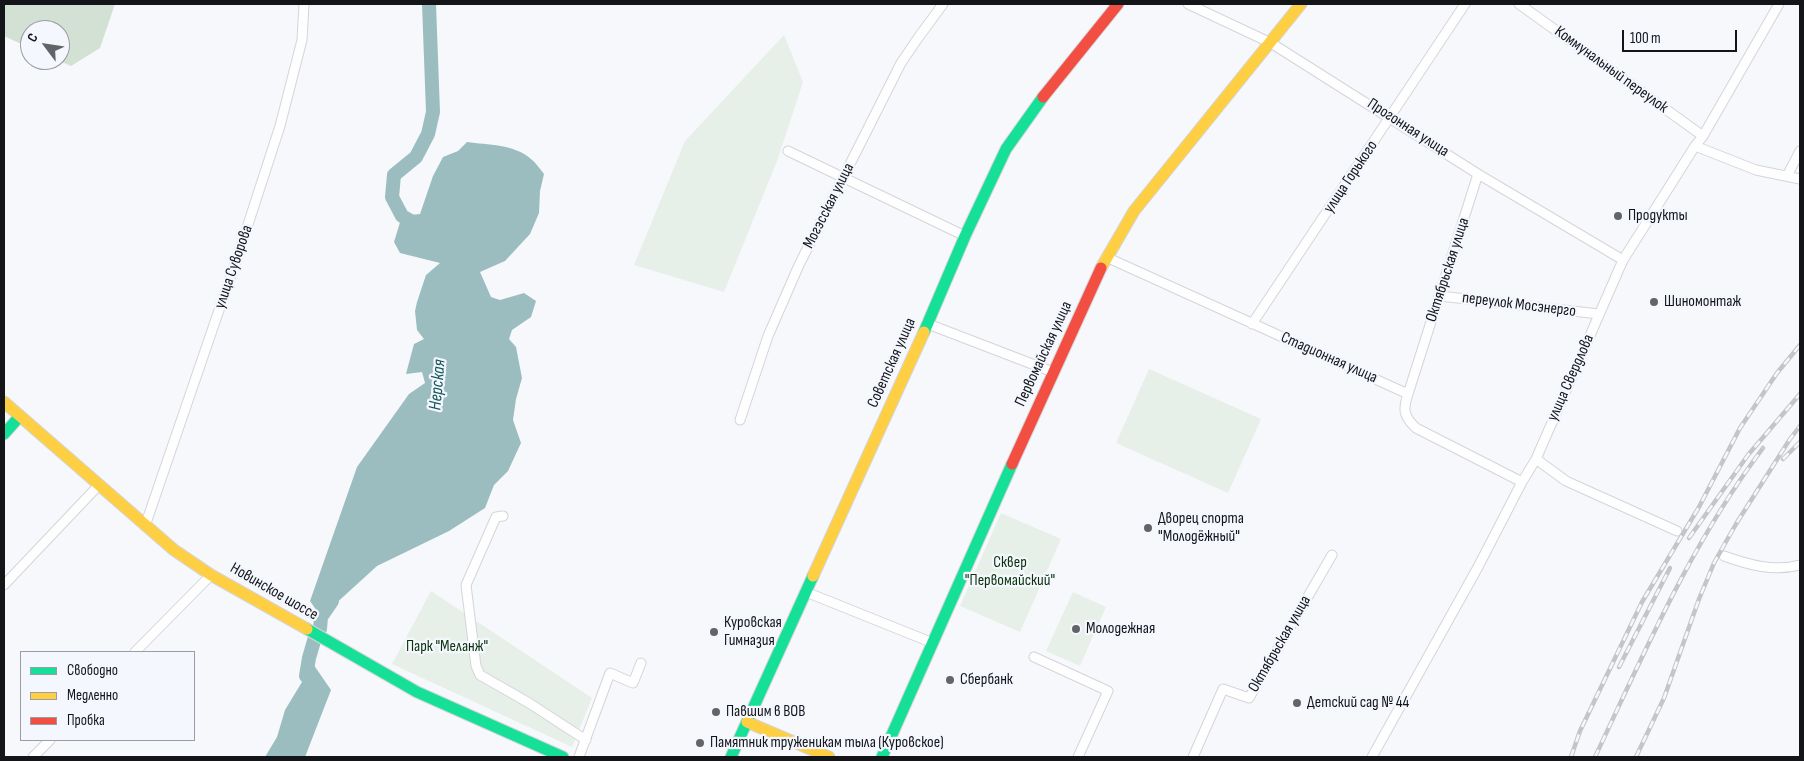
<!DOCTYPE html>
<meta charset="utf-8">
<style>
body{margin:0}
#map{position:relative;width:1804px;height:761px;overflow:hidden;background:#f6f8fc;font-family:"Sofia Sans Condensed",sans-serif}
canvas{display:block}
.frame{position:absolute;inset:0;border:5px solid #131519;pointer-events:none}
.legend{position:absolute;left:20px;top:651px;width:175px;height:90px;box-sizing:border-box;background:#f4f7fe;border:1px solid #9a9da2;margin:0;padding:6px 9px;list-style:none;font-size:15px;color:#131519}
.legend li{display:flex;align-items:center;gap:10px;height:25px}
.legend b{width:25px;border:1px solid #9a9da2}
.north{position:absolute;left:20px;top:20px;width:50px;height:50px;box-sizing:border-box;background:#f4f7fe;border:1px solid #9a9da2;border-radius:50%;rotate:301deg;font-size:14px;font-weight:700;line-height:20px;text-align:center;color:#131519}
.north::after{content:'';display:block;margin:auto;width:18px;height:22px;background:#626468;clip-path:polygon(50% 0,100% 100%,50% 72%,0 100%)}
.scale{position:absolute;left:1622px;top:30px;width:115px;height:22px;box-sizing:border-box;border:2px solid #131519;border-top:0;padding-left:6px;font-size:15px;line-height:18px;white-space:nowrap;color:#131519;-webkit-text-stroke:4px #f4f7fe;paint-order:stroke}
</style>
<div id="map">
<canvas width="1804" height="761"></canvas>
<div class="frame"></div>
<ul class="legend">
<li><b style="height:6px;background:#16e098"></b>Свободно</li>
<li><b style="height:6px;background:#ffcf43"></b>Медленно</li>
<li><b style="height:6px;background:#f24e42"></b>Пробка</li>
</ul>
<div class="north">С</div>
<div class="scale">100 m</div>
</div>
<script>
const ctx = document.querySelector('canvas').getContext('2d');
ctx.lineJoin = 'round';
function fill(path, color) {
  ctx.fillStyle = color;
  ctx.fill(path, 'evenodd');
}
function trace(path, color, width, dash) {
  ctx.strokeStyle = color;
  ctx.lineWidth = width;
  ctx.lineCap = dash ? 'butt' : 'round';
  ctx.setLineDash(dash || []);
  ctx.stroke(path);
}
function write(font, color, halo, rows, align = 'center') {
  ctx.font = font + ' "Sofia Sans Condensed",sans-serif';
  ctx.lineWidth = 4.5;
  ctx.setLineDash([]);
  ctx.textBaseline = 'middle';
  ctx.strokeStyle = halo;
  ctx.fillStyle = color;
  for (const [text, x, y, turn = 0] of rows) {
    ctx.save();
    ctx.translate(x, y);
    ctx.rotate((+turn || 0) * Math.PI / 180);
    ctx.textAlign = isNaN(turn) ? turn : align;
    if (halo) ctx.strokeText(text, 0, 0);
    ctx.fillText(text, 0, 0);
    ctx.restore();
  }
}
const green = new Path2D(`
 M784,35L803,82L777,161L724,292L634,265L685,141Z
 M1149,369L1261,419L1228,493L1116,443Z
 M1001,513L1061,539L1020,632L960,606Z
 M431,591L592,698L572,747L392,664Z
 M1073,592L1106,607L1080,666L1046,651Z`);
const forest = new Path2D(`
 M4,4H115L100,48L71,66L57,60H60V30H30V48L4,36Z`);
const water = new Path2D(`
 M467,142C488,145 514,144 531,159C536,163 540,169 544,174L540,191L539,213L530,234L505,261L480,272L491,297L500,300L524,293L536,301L531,317L512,330L509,339L516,347L522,378L516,399L513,420L521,443L508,471L494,485L485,508L449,531L377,566L321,617L310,601L357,467L409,394L425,383L422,372L406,374L414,344L424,339L417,330L415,311L417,302L426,275L440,263L400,253L394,242L402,216L420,214L433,176L443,157L458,151Z
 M309,658L331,690L305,757H265L277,737L285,710L305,677Z`);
const river = new Path2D(`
 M418,225L402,216L392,197L394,175L416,157L428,134L433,112L429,4
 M306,676L309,658L316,634L320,629L321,617L332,601`);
const street = new Path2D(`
 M1188,4L1271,43L1478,174L1623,260
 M1519,4L1703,136
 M1695,146L1756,170L1800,179
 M788,151L965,236
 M1787,176L1800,151
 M1106,257L1408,394C1403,409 1403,416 1416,428L1522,482
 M1440,296L1599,314
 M928,324L1053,372
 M1252,324L1465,4
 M1408,394L1478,174
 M740,420L768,336L799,265L901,63L918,38L943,4
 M1536,459L1566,481L1677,531
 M503,516L496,517L466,585L476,666L480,675L529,703L586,740
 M145,526L241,246L280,126L302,40L304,4
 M1724,556C1749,565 1774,572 1800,565
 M4,585L98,486
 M806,592L933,643
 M135,652L211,575
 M1034,657L1108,691L1078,757
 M33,757L50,740
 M579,757L610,673L633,683L641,663
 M1193,757L1223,689L1249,698L1332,555
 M1372,757L1478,567L1522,482L1536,459L1623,260L1695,146L1703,136L1779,4`);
const fast = new Path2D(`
 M924,332L965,236L1006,149L1043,97
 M4,434L20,416
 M307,629L417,692L563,757
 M731,757L813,576
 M882,757L1012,464`);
const slow = new Path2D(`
 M1101,268L1134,211L1301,4
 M4,402L174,550L211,575L307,629
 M813,576L924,332
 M747,722L829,757`);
const jam = new Path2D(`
 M1043,97L1118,4
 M1012,464L1101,268`);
const rail = new Path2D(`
 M1783,459L1800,442
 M1689,538L1748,455L1800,394
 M1619,667L1670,568
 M1571,757L1580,731L1642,602L1699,507L1740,428L1777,373L1800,345
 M1595,757C1645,651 1692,542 1763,448
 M1636,757L1664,698L1699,599L1714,563L1736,524L1790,439L1800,426`);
const markers = [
 [1618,216,5,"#626468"],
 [1654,302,5,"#626468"],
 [1148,528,5,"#626468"],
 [1076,629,5,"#626468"],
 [714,632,5,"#626468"],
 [950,680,5,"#626468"],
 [1297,703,5,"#626468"],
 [716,712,5,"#626468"],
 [700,743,5,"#626468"]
];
const streetNames = [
 ["Коммунальный переулок",1611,70,36],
 ["Прогонная улица",1408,128,33],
 ["улица Горького",1351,177,-56],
 ["Могэсская улица",829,206,-63],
 ["улица Суворова",234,267,-71],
 ["Октябрьская улица",1448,270,-72],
 ["переулок Мосэнерго",1519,305,7],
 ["Первомайская улица",1044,354,-65],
 ["Стадионная улица",1329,358,24],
 ["Советская улица",892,363,-66],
 ["улица Свердлова",1571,378,-66],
 ["Новинское шоссе",274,592,30],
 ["Октябрьская улица",1280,644,-60]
];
const poiNames = [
 ["Продукты",1628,216],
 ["Шиномонтаж",1664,302],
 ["Дворец спорта",1158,519],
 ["\"Молодёжный\"",1158,537],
 ["Куровская",724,623],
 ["Гимназия",724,641],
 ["Молодежная",1086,629],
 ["Сбербанк",960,680],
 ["Детский сад № 44",1307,703],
 ["Павшим в ВОВ",726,712],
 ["Памятник труженикам тыла (Куровское)",710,743]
];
const parkNames = [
 ["Сквер",1010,563],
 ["\"Первомайский\"",1010,581],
 ["Парк \"Меланж\"",447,647]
];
const waterNames = [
 ["Нерская",438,385,-85]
];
fill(green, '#e6f0e8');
fill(forest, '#d2e1d3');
fill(water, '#9cbdc0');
trace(river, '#9cbdc0', 14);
trace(street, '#d4d5d9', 11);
trace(fast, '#d4d5d9', 13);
trace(slow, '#d4d5d9', 13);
trace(jam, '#d4d5d9', 13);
trace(street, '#fefeff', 9);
trace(fast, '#16e098', 11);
trace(slow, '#ffcf43', 11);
trace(jam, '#f24e42', 11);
trace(rail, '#c5c5c6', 4.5);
trace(rail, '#f4f7fe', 2.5, [8]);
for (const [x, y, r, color] of markers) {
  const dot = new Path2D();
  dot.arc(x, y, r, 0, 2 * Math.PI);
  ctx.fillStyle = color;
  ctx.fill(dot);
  trace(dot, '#f4f7fe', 2);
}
write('16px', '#131519', '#f4f7fe', streetNames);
write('16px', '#131519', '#f4f7fe', poiNames, 'left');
write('16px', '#0b330b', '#f4f7fe', parkNames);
write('italic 18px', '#13565a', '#f4f7fe', waterNames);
</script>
